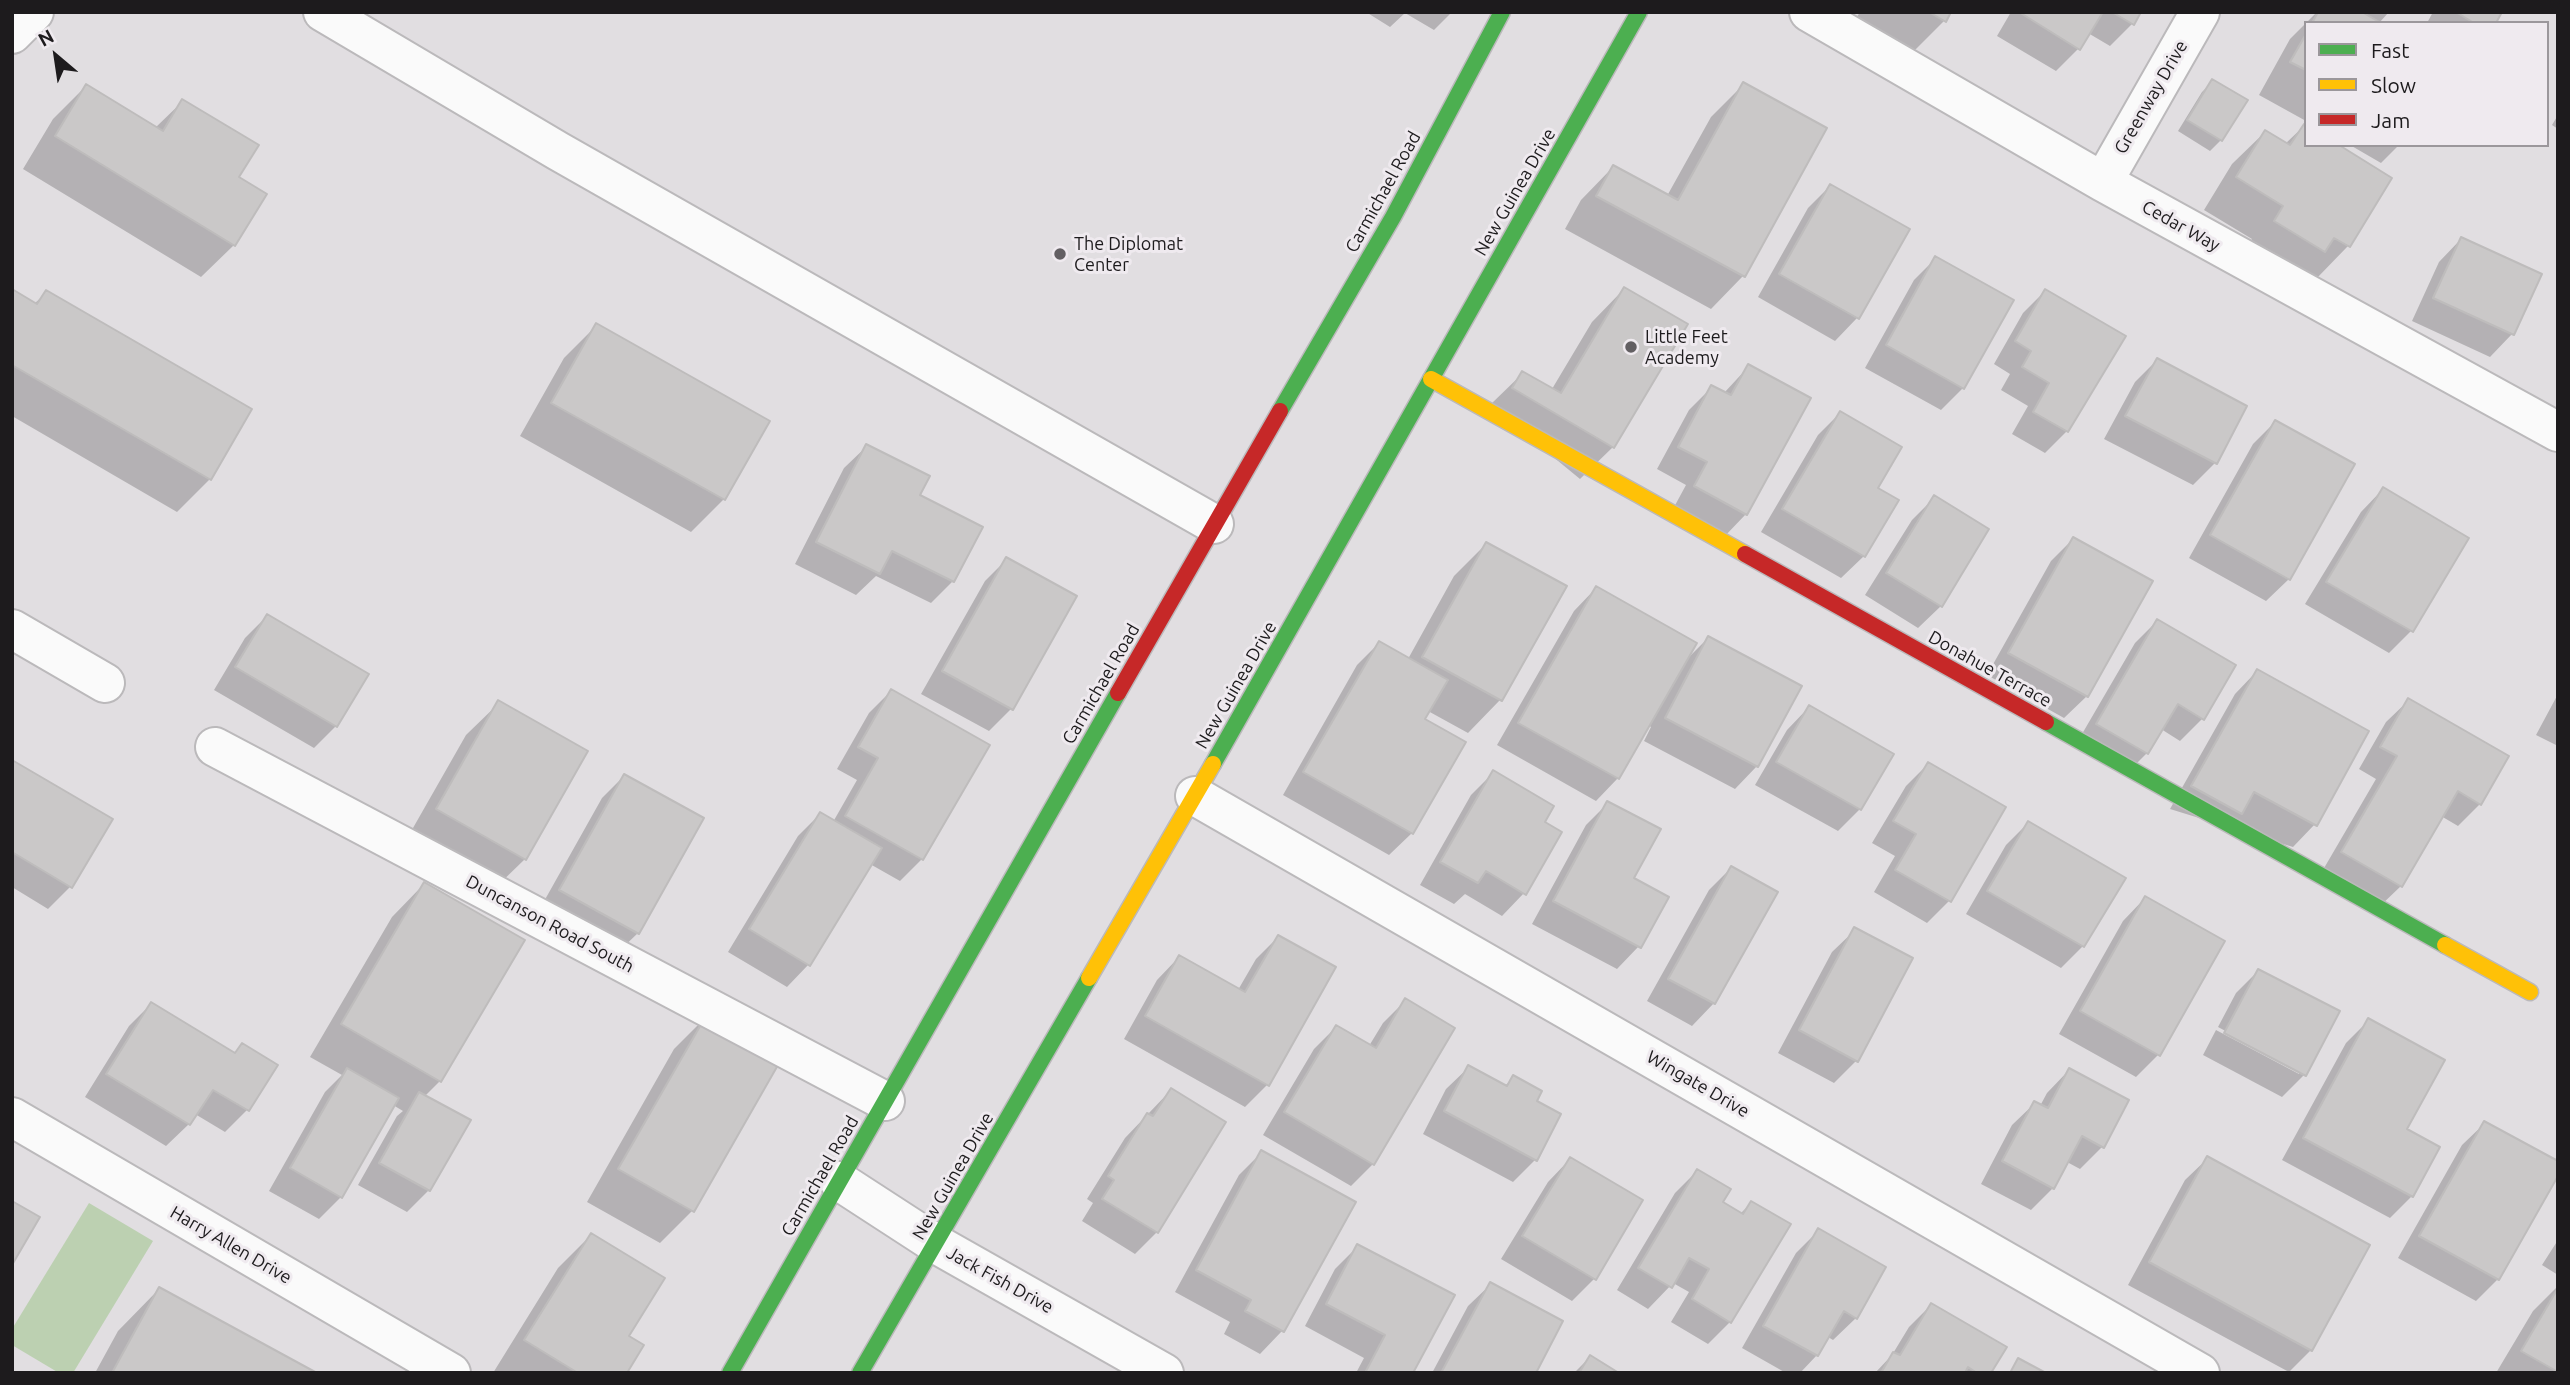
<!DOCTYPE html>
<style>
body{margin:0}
#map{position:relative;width:2570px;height:1385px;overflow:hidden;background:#e1dee1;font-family:Ubuntu,sans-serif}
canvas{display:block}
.frame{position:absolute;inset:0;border:14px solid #1d1b1d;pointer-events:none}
.legend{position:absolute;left:2304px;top:21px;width:245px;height:126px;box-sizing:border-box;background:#efeaef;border:2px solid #9b979b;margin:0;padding:9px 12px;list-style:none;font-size:21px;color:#1d1b1d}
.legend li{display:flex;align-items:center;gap:14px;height:35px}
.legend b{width:35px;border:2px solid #9b979b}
.north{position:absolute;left:21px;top:21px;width:70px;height:70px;-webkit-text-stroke:5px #efeaef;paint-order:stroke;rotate:331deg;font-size:19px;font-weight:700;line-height:28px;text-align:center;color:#1d1b1d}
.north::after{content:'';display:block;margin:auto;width:24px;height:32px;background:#1d1b1d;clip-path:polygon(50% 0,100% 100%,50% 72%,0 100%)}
</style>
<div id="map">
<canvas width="2570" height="1385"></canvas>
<div class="frame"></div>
<ul class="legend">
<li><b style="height:9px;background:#4caf50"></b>Fast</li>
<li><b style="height:9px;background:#ffc107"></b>Slow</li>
<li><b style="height:9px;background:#c62828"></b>Jam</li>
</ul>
<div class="north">N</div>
</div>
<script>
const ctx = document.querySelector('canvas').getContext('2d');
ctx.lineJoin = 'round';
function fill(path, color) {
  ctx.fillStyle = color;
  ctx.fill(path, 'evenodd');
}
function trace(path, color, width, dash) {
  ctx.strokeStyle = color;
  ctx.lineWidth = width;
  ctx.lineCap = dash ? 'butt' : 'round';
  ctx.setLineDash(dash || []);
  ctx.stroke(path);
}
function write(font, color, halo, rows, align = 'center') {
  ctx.font = font + ' Ubuntu,sans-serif';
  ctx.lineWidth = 6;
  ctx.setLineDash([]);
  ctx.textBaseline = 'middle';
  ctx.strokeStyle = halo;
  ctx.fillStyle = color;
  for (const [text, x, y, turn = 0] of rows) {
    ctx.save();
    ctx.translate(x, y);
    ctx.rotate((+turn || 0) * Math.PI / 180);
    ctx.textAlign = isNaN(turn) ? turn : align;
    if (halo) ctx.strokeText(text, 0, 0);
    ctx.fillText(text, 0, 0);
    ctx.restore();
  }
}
const green = new Path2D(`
 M89,1203L153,1241L73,1373H59L12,1345V1329Z`);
const shadow = new Path2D(`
 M1366,12H1452L1434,30L1405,13L1390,27Z
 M1860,12H1949L1944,21L1912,53L1855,20Z
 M2011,12H2139L2132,24L2110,46L2088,33L2078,49L2056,71L1997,36Z
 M2317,12H2389L2379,23H2306Z
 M2433,12H2500L2494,23H2427Z
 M2306,23V121L2259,95L2290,39Z
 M2213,81L2245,101L2221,140L2210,151L2178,131L2202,92Z
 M1744,84L1743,276L1711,309L1565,229L1581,200L1613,167L1667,196L1711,117Z
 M86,86L155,128L183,101L234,245L201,277L23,169L53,119Z
 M2558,115V129L2552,125Z
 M2304,126L2306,145L2390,179L2348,246L2316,279L2243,254L2252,239L2204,210L2232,164L2265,132L2285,144Z
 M2350,145H2399L2381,163Z
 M1830,186L1908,229L1857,318L1835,341L1758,297L1808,208Z
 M2461,239L2539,275L2512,334L2490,357L2412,321L2439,262Z
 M1936,258L1963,388L1941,410L1865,368L1914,280Z
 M1624,289L1613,447L1580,479L1490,405L1523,373L1552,389L1592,322Z
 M12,291L34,304L47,292L250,410L210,479L177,512L12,416Z
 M2045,291L2067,431L2045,453L2012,434L2028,406L2001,390L2010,374L1994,364L2023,313Z
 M597,325L724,499L691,532L520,436L564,358Z
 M2157,360L2245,407L2215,463L2193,485L2104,439L2135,382Z
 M1749,366L1746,514L1724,537L1673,509L1686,485L1657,469L1689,410L1712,387L1724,393Z
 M1840,413L1876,488L1864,556L1841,578L1761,532L1818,435Z
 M2275,422L2289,579L2266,601L2189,558L2253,444Z
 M867,446L953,581L931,603L876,576L856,595L795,564L844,468Z
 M2383,489L2411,631L2389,653L2305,604L2361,512Z
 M1934,498L1941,606L1918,628L1865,595L1912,520Z
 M2073,539L2087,696L2064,718L1987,675L2051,561Z
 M1486,544L1564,586L1500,700L1468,733L1428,711L1423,719L1412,833L1389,855L1283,795L1357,665L1379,643L1408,659L1454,576Z
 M1007,559L1075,596L1011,709L989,731L921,694L985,581Z
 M1596,588L1687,659L1708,638L1757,766L1735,789L1644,741L1651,727L1648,725L1618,778L1596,801L1497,745L1574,611Z
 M267,616L336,726L314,748L214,690L245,638Z
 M2157,621L2202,719L2180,741L2161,729L2147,753L2125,775L2075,746L2135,643Z
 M2257,671L2315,824L2293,847L2170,809L2235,694Z
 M891,691L922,859L900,881L870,864L809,964L787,987L728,952L798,836L820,814L833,822L857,780L837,769L869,713Z
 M2558,694V746L2536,735Z
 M2409,700L2480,804L2458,826L2441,816L2401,886L2378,908L2320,875L2376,779L2359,769L2386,722Z
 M499,703L525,859L492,891L405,842L466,735Z
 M1809,707L1860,809L1838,831L1755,785L1787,730Z
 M12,762L71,886L48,909L12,887Z
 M1928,764L2004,808L1949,901L1927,923L1874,892L1895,856L1872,843L1906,786Z
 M1493,773L1543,823L1524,893L1502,916L1465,894L1454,904L1420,885L1471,795Z
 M624,776L638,933L615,955L538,912L602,798Z
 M1608,803L1632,879L1639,946L1617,969L1532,924L1586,825Z
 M2028,823L2083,946L2061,968L1966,914L2006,845Z
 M1731,868L1714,1003L1692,1026L1647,1001L1709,890Z
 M424,884L440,1081L424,1097L429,1190L407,1212L358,1185L397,1116L403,1111L393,1105L341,1197L319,1219L269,1191L325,1092L342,1075L310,1057L392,917Z
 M2145,898L2158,1055L2136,1077L2059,1034L2123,921Z
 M1855,930L1856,1061L1834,1083L1778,1053L1832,952Z
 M1278,937L1267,1085L1245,1107L1124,1039L1157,980L1179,957L1238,990L1256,959Z
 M2258,971L2304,1075L2282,1097L2203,1055L2216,1030L2299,1074V1070L2218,1027L2236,993Z
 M1405,1001L1373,1164L1351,1186L1263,1135L1314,1049L1336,1027L1369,1046L1383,1023Z
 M151,1004L233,1054L242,1045L247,1110L225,1132L195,1114L189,1124L166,1146L85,1097L129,1026Z
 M707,1016L692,1211L660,1243L587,1202L674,1049Z
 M2368,1021L2405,1130L2412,1196L2390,1218L2282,1160L2346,1043Z
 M1469,1067L1505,1086L1514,1077L1535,1102V1160L1513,1182L1423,1134L1446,1089Z
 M2069,1070L2127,1101L2102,1147L2080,1169L2067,1162L2053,1188L2031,1210L1981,1184L2012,1125L2035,1103L2040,1106L2047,1093Z
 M1171,1090L1157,1232L1135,1254L1082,1221L1093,1203L1087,1199L1125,1138Z
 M2485,1123L2498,1279L2476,1301L2398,1258L2462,1145Z
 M1261,1153L1353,1203L1282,1331L1260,1354L1224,1334L1230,1322L1175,1292L1239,1175Z
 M2208,1158L2311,1350L2289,1372L2128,1285L2185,1180Z
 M1570,1159L1595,1278L1572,1301L1501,1259L1548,1182Z
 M1697,1171L1720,1203L1740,1214L1751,1203L1730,1322L1708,1344L1671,1322L1689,1292L1673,1283L1648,1309L1617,1290L1675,1193Z
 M1818,1231L1856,1318L1833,1340L1828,1337L1817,1355L1800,1373H1786L1742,1348L1796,1253Z
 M591,1235L627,1337L625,1373H493L558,1268Z
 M2558,1240V1275L2542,1265Z
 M1358,1246L1411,1373H1356L1364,1358L1305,1326L1335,1269Z
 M1491,1284L1534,1373H1432L1468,1306Z
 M2558,1286V1373H2496L2533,1311Z
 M159,1289L314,1373H95L118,1331Z
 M1931,1305L1989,1373H1875L1892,1355L1909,1327Z
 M1590,1357L1616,1373H1574Z`);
const building = new Path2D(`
 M1929,12H1951L1946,22Z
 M2019,12H2103L2080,50Z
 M2112,12H2141L2134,25Z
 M2318,12H2362L2381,23H2312Z
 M2456,12H2502L2496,23H2474Z
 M2306,34V70L2290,62Z
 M2212,79L2248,100L2222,141L2187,120Z
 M1743,82L1827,128L1745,277L1596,196L1613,165L1678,200Z
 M86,84L163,131L182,99L259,145L239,177L267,194L235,246L55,136Z
 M2304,124L2306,125V145H2339L2392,178L2350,247L2334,238L2325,252L2274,221L2283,206L2236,177L2265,130L2290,145Z
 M1830,184L1910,229L1859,319L1779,274Z
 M2461,237L2542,274L2514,335L2433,298Z
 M1935,256L2014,300L1964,389L1886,345Z
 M1624,287L1688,324L1614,448L1512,388L1522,371L1561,393Z
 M12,289L37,304L46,290L252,409L211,480L12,365Z
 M2045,289L2126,336L2068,432L2033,412L2049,383L2022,367L2031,351L2015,341Z
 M596,323L770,421L725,500L551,403Z
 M2157,358L2247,406L2217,464L2125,416Z
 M1748,364L1811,398L1747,515L1694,486L1707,462L1678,447L1711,385L1731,395Z
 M1840,411L1902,447L1878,488L1899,500L1865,557L1782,509Z
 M2275,420L2355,464L2290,580L2210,535Z
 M866,444L930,476L920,495L983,527L954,582L892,551L880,574L816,542Z
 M2383,487L2469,538L2413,632L2326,582Z
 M1934,495L1989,529L1942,607L1886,573Z
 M2073,537L2153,581L2088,697L2008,653Z
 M1486,542L1567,586L1502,701L1422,657Z
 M1006,557L1077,596L1013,710L942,671Z
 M1596,586L1697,643L1619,779L1518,723Z
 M267,614L369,674L337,727L235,667Z
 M2157,619L2236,665L2204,720L2178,704L2148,754L2096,724Z
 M1708,636L1802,686L1758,767L1665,718Z
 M1379,641L1448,680L1425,719L1466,742L1413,834L1303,772Z
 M2257,669L2369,731L2317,826L2254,792L2242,814L2191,786Z
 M891,689L990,745L923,860L845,816L878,758L858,747Z
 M2408,698L2509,756L2481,805L2458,791L2402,887L2341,852L2397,756L2380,747Z
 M498,700L588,751L526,860L436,809Z
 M1809,705L1894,754L1861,810L1776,762Z
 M12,760L113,819L72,888L12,852Z
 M1928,762L2006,807L1951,902L1895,870L1916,834L1893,821Z
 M1493,770L1554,806L1545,822L1562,832L1526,895L1486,871L1478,883L1440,862Z
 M624,774L704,818L639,934L559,890Z
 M1607,801L1661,829L1634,878L1669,897L1641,948L1553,901Z
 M820,812L882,848L810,966L749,929Z
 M2028,821L2126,878L2084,947L1987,891Z
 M1731,866L1778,892L1715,1004L1668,979Z
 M424,882L525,940L441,1082L341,1024Z
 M2145,896L2225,941L2160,1056L2080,1011Z
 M1854,927L1913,958L1858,1062L1799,1030Z
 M1278,935L1336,967L1269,1086L1145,1016L1179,955L1245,992Z
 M2258,969L2340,1011L2306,1076L2224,1033Z
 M1405,998L1455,1028L1374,1165L1284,1112L1336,1025L1376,1048Z
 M151,1002L235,1053L242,1043L278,1065L249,1111L213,1090L190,1125L106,1074Z
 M707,1014L782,1058L694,1212L618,1169Z
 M2368,1018L2445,1060L2407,1129L2440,1147L2413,1197L2303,1138Z
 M1468,1065L1507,1086L1513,1075L1542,1091L1537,1101L1561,1114L1537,1161L1444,1111Z
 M347,1068L399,1098L342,1198L290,1168Z
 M2069,1068L2129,1100L2104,1148L2082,1136L2054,1189L2002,1161L2034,1101L2048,1108Z
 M1171,1088L1226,1122L1158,1233L1102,1199L1114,1180L1108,1176L1147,1113L1153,1116Z
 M419,1092L471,1120L430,1191L379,1163Z
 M2484,1121L2558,1161V1176L2499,1280L2419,1236Z
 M1261,1150L1356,1202L1284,1332L1245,1311L1251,1300L1196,1270Z
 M2207,1156L2370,1245L2312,1351L2149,1262Z
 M1570,1157L1643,1200L1596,1280L1522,1236Z
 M1697,1169L1731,1189L1723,1202L1743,1214L1751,1201L1791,1224L1731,1323L1692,1299L1709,1269L1689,1258L1672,1288L1638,1268Z
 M12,1201L40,1217L12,1265Z
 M1818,1228L1886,1267L1857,1319L1844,1311L1818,1356L1763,1326Z
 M591,1233L665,1278L629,1336L644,1345L627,1373H578L524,1340Z
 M1357,1244L1455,1295L1413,1373H1365L1385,1335L1326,1304Z
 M1490,1282L1563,1321L1536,1373H1441Z
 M159,1287L317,1373H112Z
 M2558,1288V1372L2521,1351Z
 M1931,1303L2007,1347L1991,1373H1977L1968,1367L1965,1373H1881L1893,1352L1900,1355Z
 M1590,1355L1619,1373H1579Z
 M2018,1358L2046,1373H2010Z`);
const street = new Path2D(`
 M323,12L558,151L1214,524
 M1809,12L2103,182L2558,432
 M12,34L34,12
 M2103,182L2200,12
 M12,629L105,683
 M215,747L885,1101
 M1195,796L2200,1373
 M12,1117L451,1373
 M839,1181L936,1244L1164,1373`);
const fast = new Path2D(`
 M1280,411L1393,217L1502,12
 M2046,722L2445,945
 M1213,764L1639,12
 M730,1373L1118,693
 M860,1373L1089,978`);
const slow = new Path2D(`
 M1431,379L1745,554
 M2445,945L2530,992
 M1089,978L1213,764`);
const jam = new Path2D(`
 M1745,554L2046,722
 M1118,693L1280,411`);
const markers = [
 [1060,254,7,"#625f62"],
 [1631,347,7,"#625f62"]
];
const streetNames = [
 ["Greenway Drive",2151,97,-60],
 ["Carmichael Road",1383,192,-61],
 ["New Guinea Drive",1515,192,-60],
 ["Cedar Way",2181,226,29],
 ["Donahue Terrace",1990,669,29],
 ["Carmichael Road",1101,684,-60],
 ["New Guinea Drive",1236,685,-60],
 ["Duncanson Road South",550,924,28],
 ["Wingate Drive",1698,1084,30],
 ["Carmichael Road",820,1176,-60],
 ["New Guinea Drive",953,1176,-60],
 ["Harry Allen Drive",231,1245,30],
 ["Jack Fish Drive",1000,1280,29]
];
const poiNames = [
 ["The Diplomat",1074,244],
 ["Center",1074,265],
 ["Little Feet",1645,337],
 ["Academy",1645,358]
];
fill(green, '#bcd0b1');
fill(shadow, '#0003');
fill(building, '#cac8c8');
trace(building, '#bebcbc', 2);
trace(street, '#bbb9bb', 42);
trace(fast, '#bbb9bb', 19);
trace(slow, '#bbb9bb', 19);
trace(jam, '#bbb9bb', 19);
trace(street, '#fafafa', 38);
trace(fast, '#4caf50', 16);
trace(slow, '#ffc107', 16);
trace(jam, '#c62828', 16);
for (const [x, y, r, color] of markers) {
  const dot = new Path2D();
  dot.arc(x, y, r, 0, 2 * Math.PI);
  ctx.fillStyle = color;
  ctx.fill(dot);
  trace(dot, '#efeaef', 2.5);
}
write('18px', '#1d1b1d', '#efeaef', streetNames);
write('18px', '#1d1b1d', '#efeaef', poiNames, 'left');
</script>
